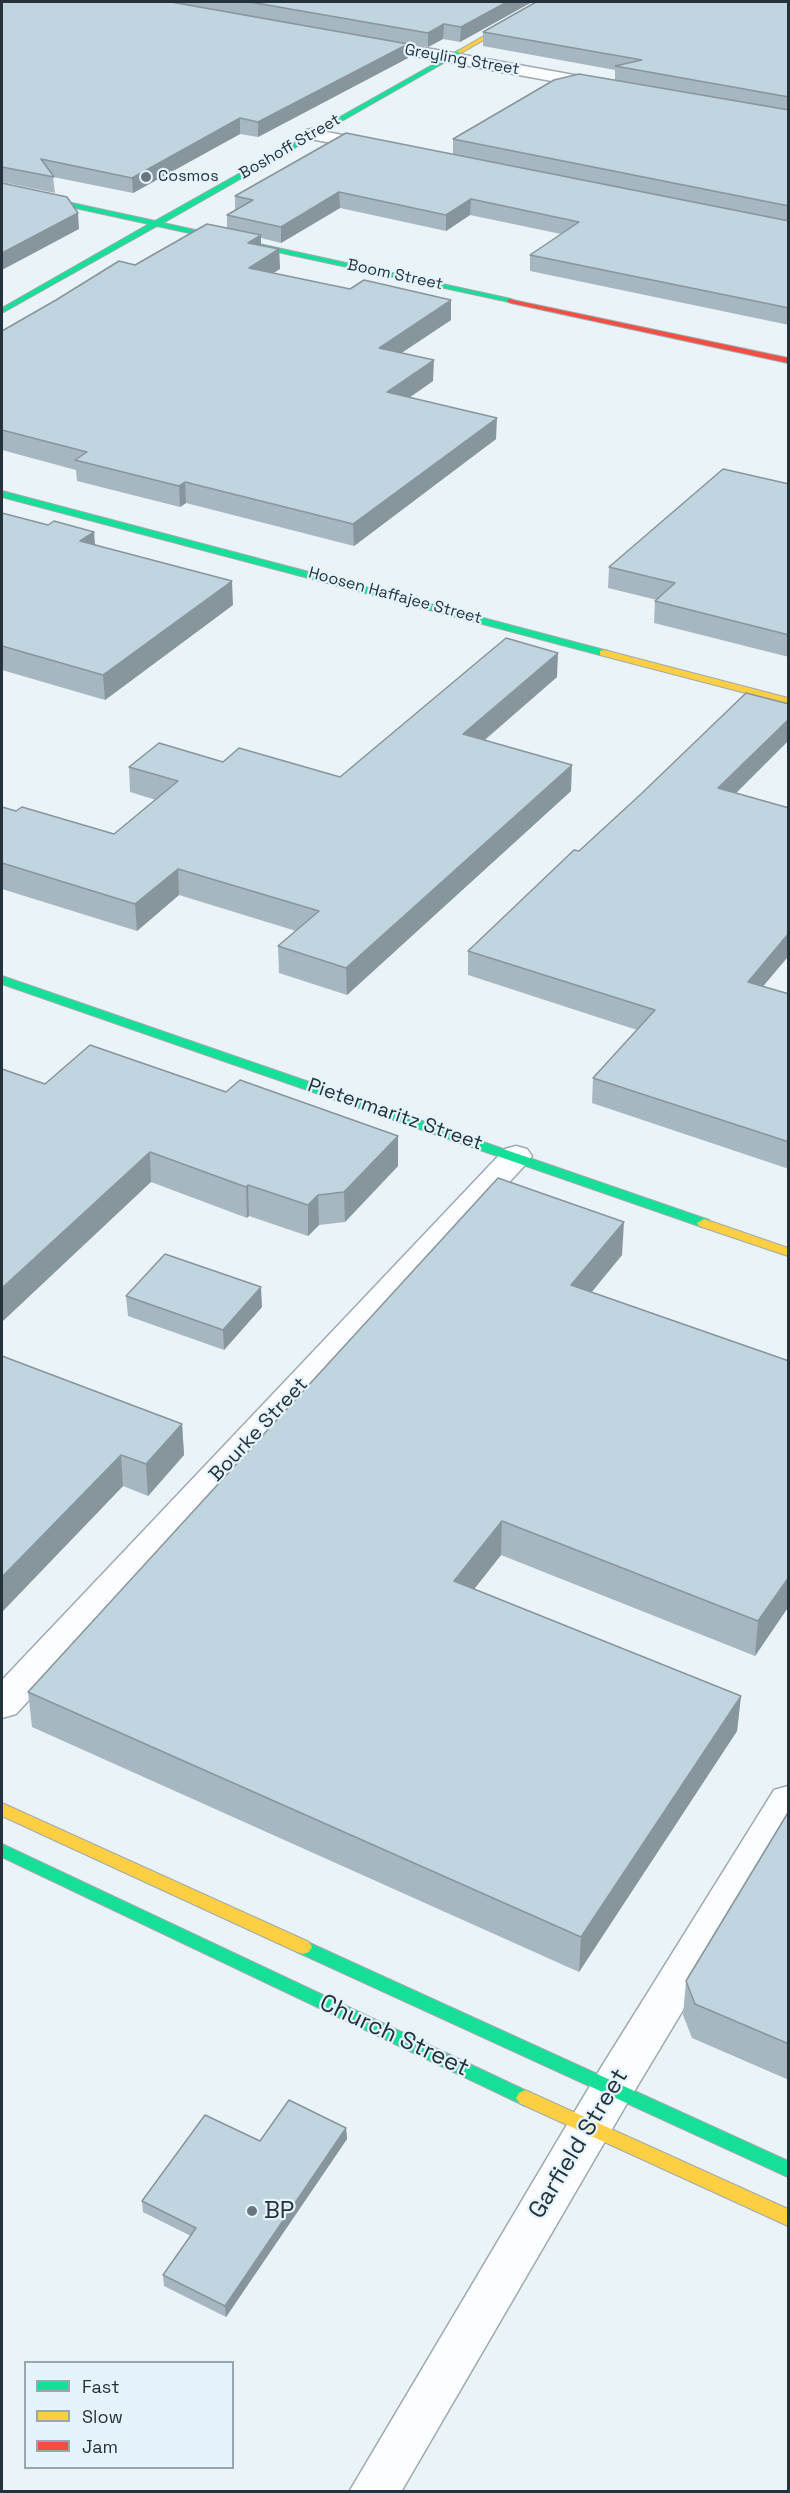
<!DOCTYPE html>
<style>
body{margin:0}
#map{position:relative;width:790px;height:2493px;overflow:hidden;background:#eaf3f7;font-family:"Space Grotesk",sans-serif}
canvas{display:block}
.frame{position:absolute;inset:0;border:3px solid #24333b;pointer-events:none}
.legend{position:absolute;left:24px;top:2361px;width:210px;height:108px;box-sizing:border-box;background:#e5f4fc;border:2px solid #98a7af;margin:0;padding:8px 10px;list-style:none;font-size:18px;color:#24333b}
.legend li{display:flex;align-items:center;gap:12px;height:30px}
.legend b{width:30px;border:2px solid #98a7af}
</style>
<div id="map">
<canvas width="790" height="2493"></canvas>
<div class="frame"></div>
<ul class="legend">
<li><b style="height:8px;background:#16e098"></b>Fast</li>
<li><b style="height:8px;background:#ffcf43"></b>Slow</li>
<li><b style="height:8px;background:#f24e42"></b>Jam</li>
</ul>
</div>
<script>
const ctx = document.querySelector('canvas').getContext('2d');
ctx.lineJoin = 'round';
function trace(path, color, width, dash) {
  ctx.strokeStyle = color;
  ctx.lineWidth = width;
  ctx.lineCap = dash ? 'butt' : 'round';
  ctx.setLineDash(dash || []);
  ctx.stroke(path);
}
function fill(path, color) {
  ctx.fillStyle = color;
  ctx.fill(path, 'evenodd');
}
function write(font, color, halo, rows, align = 'center') {
  ctx.font = font + ' "Space Grotesk",sans-serif';
  ctx.lineWidth = 4.5;
  ctx.setLineDash([]);
  ctx.textBaseline = 'middle';
  ctx.strokeStyle = halo;
  ctx.fillStyle = color;
  for (const [text, x, y, turn = 0] of rows) {
    ctx.save();
    ctx.translate(x, y);
    ctx.rotate((+turn || 0) * Math.PI / 180);
    ctx.textAlign = isNaN(turn) ? turn : align;
    if (halo) ctx.strokeText(text, 0, 0);
    ctx.fillText(text, 0, 0);
    ctx.restore();
  }
}
const street = new Path2D(`
 M365,37L607,81L616,86L607,91L359,46L357,42L359,38Z
 M312,129L387,144L390,148L381,153L306,138L303,134L306,130Z
 M516,1146L527,1149L532,1156L527,1163L16,1714L2,1718V1680L505,1149Z
 M788,1786V1835L629,2100L401,2492H349L597,2074L774,1790Z`);
const fast = new Path2D(`
 M459,50L461,53L163,223L511,299L515,301L514,303L157,226L2,313V308L149,224L2,192V188L155,221Z
 M2,491L608,651L609,653L608,655H600L2,497Z
 M2,976L709,1220L711,1223L704,1227L699,1226L2,984Z
 M2,1844L531,2093L534,2098L531,2103L525,2106L519,2103L2,1857Z
 M303,1940L788,2161V2177L297,1952L294,1947L297,1942Z`);
const slow = new Path2D(`
 M543,2H550L461,53L456,52Z
 M604,650L788,698V704L600,655V651Z
 M704,1219L788,1248V1256L699,1226L697,1223Z
 M2,1803L309,1942L312,1947L309,1952L303,1954L297,1952L2,1816Z
 M525,2090L788,2209V2226L519,2103L516,2098L519,2093Z`);
const jam = new Path2D(`
 M508,299L788,358V363L511,303L507,301Z`);
const wall = new Path2D(`
 M2,2H532L460,42L443,39L428,47L408,44V58L258,137L240,134L133,193L53,177L55,193L2,182Z
 M789,2V325L530,271V255L561,234L470,215L446,231L340,208L281,243L261,238V246L279,249L280,269L273,273L451,320L401,353L433,381L409,398L496,439L354,546L186,503L180,507L77,481L76,470L2,450V331L135,265L227,228V215L235,210V196L453,154V139L615,80V70L483,46V32Z
 M789,484V657L654,623L655,601L657,600L608,588L609,567Z
 M2,513L95,544L233,605L105,700L2,670Z
 M557,677L485,740L571,791L347,995L279,973L278,946L296,931L179,895L137,931L2,889V807L16,811L114,834L156,800L130,792L129,767L223,762L340,777Z
 M789,704V740L736,793L789,808V956L763,986L789,994V1169L592,1103L593,1078L637,1030L468,975V951L579,851Z
 M45,1084L398,1166L345,1222L319,1225L308,1236L249,1216L247,1218L151,1182Z
 M622,1255L592,1292L789,1361V1606L755,1656L501,1555L474,1589L741,1696L737,1731L579,1972L32,1727L28,1692Z
 M126,1296L262,1307L224,1350L128,1316Z
 M2,1356L182,1424L184,1455L148,1496L123,1486L2,1612Z
 M789,1811V2080L692,2038L683,2015L686,1981Z
 M346,2128L347,2139L226,2317L164,2286L163,2275L191,2236L143,2212L142,2201L260,2141Z`);
const shadedWall = new Path2D(`
 M507,2H532L460,42L461,27Z
 M444,24L443,39L428,47V33Z
 M408,44V58L258,137V122Z
 M240,118V134L133,193L132,178Z
 M339,192L340,208L281,243V227Z
 M471,199L470,215L446,231V215Z
 M78,213L79,229L2,270V253Z
 M261,235V255L248,243Z
 M279,249L280,269L250,287L249,268Z
 M451,300V320L379,368V348Z
 M434,360L433,381L387,413V392Z
 M497,418L496,439L354,546L353,524Z
 M185,482L186,503L180,507L179,486Z
 M94,532L96,555L80,541Z
 M232,581L233,605L105,700L103,675Z
 M558,653L557,677L462,759L463,734Z
 M789,719V740L717,812L718,788Z
 M572,765L571,791L347,995L346,968Z
 M178,869L179,895L137,931L135,904Z
 M789,933V955L746,1007L748,982Z
 M398,1136V1166L345,1222L344,1192Z
 M150,1152L151,1182L2,1322V1288Z
 M248,1185L249,1216L247,1218L246,1187Z
 M318,1195L319,1225L308,1236V1205Z
 M624,1222L622,1255L570,1318L571,1285Z
 M261,1287L262,1307L224,1350L223,1330Z
 M182,1424L184,1455L148,1496L146,1464Z
 M121,1455L123,1486L2,1612V1577Z
 M502,1521L501,1555L453,1616L454,1581Z
 M789,1577V1606L755,1656L758,1621Z
 M741,1696L737,1731L579,1972L581,1937Z
 M346,2128L347,2139L226,2317L225,2306Z`);
const building = new Path2D(`
 M2,2H171L408,44L258,122L240,118L132,178L41,159L54,177L2,167Z
 M250,2H507L461,27L444,24L428,33Z
 M536,2H789V97L615,66L642,60L483,32Z
 M579,74L789,110V206L453,139L554,80Z
 M346,133L789,221V308L530,255L579,222L471,199L446,215L339,192L281,227L227,215L253,200L235,196Z
 M2,183L67,197L78,213L2,253Z
 M207,224L261,235L248,243L279,249L249,268L350,289L364,280L451,300L379,348L434,360L387,392L497,418L353,524L185,482L179,486L75,460L87,452L2,430V331L56,300L119,261L135,265Z
 M723,469L789,484V635L655,601L675,583L609,567Z
 M2,513L48,525L54,521L94,532L80,541L232,581L103,675L2,646Z
 M506,638L558,653L463,734L572,765L346,968L278,946L319,911L178,869L135,904L2,863V807L16,811L22,807L114,834L178,781L129,767L159,743L223,762L239,748L340,777Z
 M746,693L789,704V719L718,788L789,808V933L748,982L789,994V1142L593,1078L655,1010L468,951L574,850L579,851L641,794Z
 M90,1045L226,1092L240,1080L398,1136L344,1192L318,1195L308,1205L248,1185L246,1187L150,1152L2,1288V1069L45,1084Z
 M498,1178L624,1222L571,1285L789,1361V1577L758,1621L502,1521L454,1581L741,1696L581,1937L28,1692Z
 M165,1254L261,1287L223,1330L126,1296Z
 M2,1356L182,1424L146,1464L121,1455L2,1577Z
 M789,1811V2044L695,2004L686,1981Z
 M289,2100L346,2128L225,2306L163,2275L196,2228L142,2201L205,2115L260,2141Z`);
const markers = [
 [146,177,6,"#69767d"],
 [252,2211,6,"#69767d"]
];
const farStreetnames = [
 ["Greyling Street",462,60,10],
 ["Boshoff Street",290,147,-30],
 ["Boom Street",395,275,12],
 ["Hoosen Haffajee Street",395,596,15]
];
const farPoinames = [
 ["Cosmos",158,177]
];
const streetNames = [
 ["Pietermaritz Street",395,1115,19],
 ["Bourke Street",259,1430,-47]
];
const nearStreetnames = [
 ["Church Street",394,2036,25],
 ["Garfield Street",579,2144,-59]
];
const nearPoinames = [
 ["BP",264,2211]
];
trace(street, '#9fa9ae', 3);
trace(fast, '#9fa9ae', 2);
trace(slow, '#9fa9ae', 2);
trace(jam, '#9fa9ae', 2);
fill(street, '#fcfdfe');
fill(fast, '#16e098');
fill(slow, '#ffcf43');
fill(jam, '#f24e42');
fill(wall, '#a6b7c1');
fill(shadedWall, '#87959d');
fill(building, '#c1d5e0');
trace(building, '#87959d', 1.5);
for (const [x, y, r, color] of markers) {
  const dot = new Path2D();
  dot.arc(x, y, r, 0, 2 * Math.PI);
  ctx.fillStyle = color;
  ctx.fill(dot);
  trace(dot, '#e5f4fc', 2);
}
write('16px', '#24333b', '#e5f4fc', farStreetnames);
write('16px', '#24333b', '#e5f4fc', farPoinames, 'left');
write('20px', '#24333b', '#e5f4fc', streetNames);
write('24px', '#24333b', '#e5f4fc', nearStreetnames);
write('24px', '#24333b', '#e5f4fc', nearPoinames, 'left');
</script>
